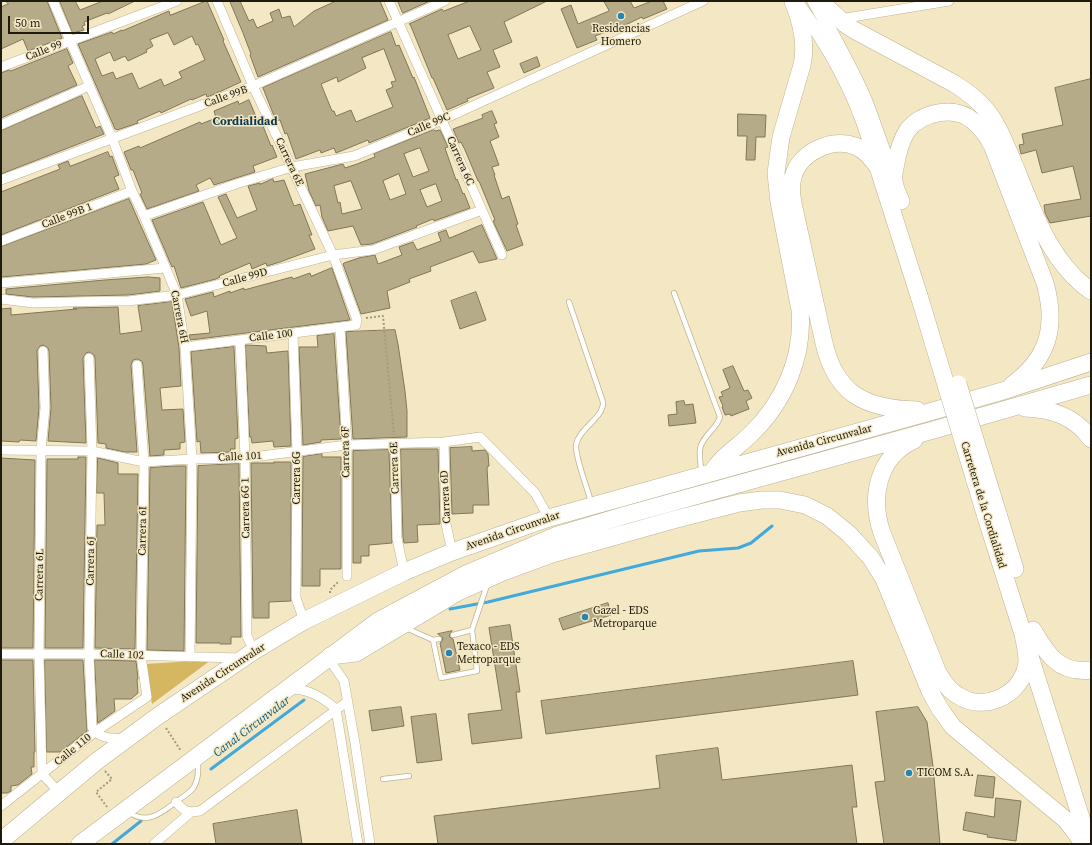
<!DOCTYPE html>
<style>
body{margin:0}
#map{position:relative;width:1092px;height:845px;overflow:hidden;background:#f4e8c4;font-family:"Source Serif 4",serif}
canvas{display:block}
.frame{position:absolute;inset:0;border:2px solid #1e1a0d;pointer-events:none}
.scale{position:absolute;left:8px;top:16px;width:81px;height:18px;box-sizing:border-box;border:2px solid #1e1a0d;border-top:0;padding-left:5px;font-size:12px;line-height:14px;white-space:nowrap;color:#1e1a0d;-webkit-text-stroke:3px #f4e8c4;paint-order:stroke}
</style>
<div id="map">
<canvas width="1092" height="845"></canvas>
<div class="frame"></div>
<div class="scale">50 m</div>
</div>
<script>
const ctx = document.querySelector('canvas').getContext('2d');
ctx.lineJoin = 'round';
function fill(path, color) {
  ctx.fillStyle = color;
  ctx.fill(path, 'evenodd');
}
function trace(path, color, width, dash) {
  ctx.strokeStyle = color;
  ctx.lineWidth = width;
  ctx.lineCap = dash ? 'butt' : 'round';
  ctx.setLineDash(dash || []);
  ctx.stroke(path);
}
function write(font, color, halo, rows, align = 'center') {
  ctx.font = font + ' "Source Serif 4",serif';
  ctx.lineWidth = 3;
  ctx.setLineDash([]);
  ctx.textBaseline = 'middle';
  ctx.strokeStyle = halo;
  ctx.fillStyle = color;
  for (const [text, x, y, turn = 0] of rows) {
    ctx.save();
    ctx.translate(x, y);
    ctx.rotate((+turn || 0) * Math.PI / 180);
    ctx.textAlign = isNaN(turn) ? turn : align;
    if (halo) ctx.strokeText(text, 0, 0);
    ctx.fillText(text, 0, 0);
    ctx.restore();
  }
}
const green = new Path2D(`
 M211,660L152,704L145,664Z`);
const stream = new Path2D(`
 M450,609L488,602L699,551L738,548L751,543L772,526
 M211,769L304,700
 M112,844L141,821`);
const building = new Path2D(`
 M6,1H47L62,38L28,51L23,39L1,49V7L8,4Z
 M60,1H75L80,10L103,1H135L108,14L107,13L84,22L85,25L82,26L84,30L73,33Z
 M207,1L224,40L223,41L241,82L217,93L207,97L206,94L192,100L191,99L161,113L160,111L137,121L138,123L117,130L116,129H115L78,44L112,32L113,34L122,30V31L169,11L170,15ZM168,33L174,45L192,36L196,45L198,44L205,60L179,72L182,78L164,86L161,79L139,89L132,73L116,79L113,72L102,76L95,59L110,52L114,61L125,56L128,61L147,52L146,50L153,46L150,40Z
 M230,1H240L249,21L253,19L257,28L273,21L270,13L279,9L282,18L290,16L294,27L314,11L336,1H380L388,20L258,77L250,55L251,54L243,33Z
 M398,1H430L403,13Z
 M470,1H547L504,22L512,42L493,50L500,67L487,72L494,88L467,99L468,101L447,110L433,78H432L410,24H409L442,9L443,11ZM470,26L481,50L458,59L448,35Z
 M604,1H630L634,8L652,1H663L667,9L643,19L642,17L617,29V28L595,36L597,40L577,48L561,9L571,5L578,24L609,11Z
 M391,32L396,46L399,45L413,78L414,77L430,118L369,143L368,140L336,153L334,148L321,153L320,150L296,159L287,133L285,134L280,120L276,121L263,88ZM384,49L396,81L391,82L393,87L386,90L393,107L356,122L351,110L336,116L334,111H332L321,84L337,77L338,82L366,68L362,58Z
 M67,49L73,63L68,66L77,85L1,118V73L9,70L11,71L33,62Z
 M537,57L540,66L524,73L520,64Z
 M1091,79V216L1050,223L1045,213L1044,205L1081,199L1073,166L1042,173L1036,150L1021,154L1019,145L1024,144L1022,134L1063,125L1055,88Z
 M82,96L96,128L100,126L104,134L1,174V131Z
 M249,100L257,119L261,117L265,126H263L271,146L272,145L277,157L253,166L255,172L214,185L210,178L196,185L199,191L147,209L140,194L142,193L133,170H131L124,152L139,146L140,148L200,122L201,124L216,118L214,111L238,101L239,104Z
 M492,111L497,123L494,124L499,137L490,141L499,165L492,167L495,175H494L502,199L509,196L518,224L516,225L523,245L507,251L493,221L495,220L479,181H478L465,150L461,142L459,143L453,129L483,118L482,115Z
 M738,114L766,115L765,137H756L755,160H746L747,136H738Z
 M434,130L435,131L440,130L448,147L445,148L456,180L457,179L463,194L464,193L470,208L434,221L433,219L416,226L417,227L372,244L361,245L353,226L328,231L322,217L320,205L316,206L309,191L305,174L343,164L345,168L357,164L375,157L374,154ZM420,148L429,171L413,177L404,154ZM399,174L406,194L390,200L383,181ZM351,181L362,209L342,214L340,202L338,203L334,186ZM436,184L442,201L427,207L420,190Z
 M108,152L110,157L112,156L119,175L114,177L119,189L1,235V192L60,169L58,165L68,161L70,166Z
 M273,179L274,182L284,180L294,206L300,204L312,235H309L315,249L280,262L267,266L266,263L252,269L250,263L219,276L220,277L216,279L181,288L174,266L172,267L152,220L203,202L221,245L237,238L218,197L226,194L237,218L257,210L248,186L260,183V184Z
 M129,199L156,260L146,264L1,277V247Z
 M482,225L497,259L479,263L473,251L430,267L431,271L409,279L410,282L387,291L390,308L361,314L343,264L344,263L359,258L375,255L378,264L402,255L399,247L413,242L417,250L441,241L438,233L446,230L449,238Z
 M332,268L350,320L190,340L189,335L210,333L207,311L191,316L185,299L213,292L214,297L230,291V293L244,288V290L292,277L293,279L310,273L311,276Z
 M148,277L160,278V291L128,295L33,297L6,294V289L105,280Z
 M476,292L486,320L460,329L451,301Z
 M172,302L179,348L181,386L160,388L162,410L183,409L185,442L180,443V449L164,450V455L150,456L143,365L142,361L137,359L133,360L131,365L137,452H125L106,448V444L98,443L95,358L94,355L89,352L86,353L83,358L86,443L48,441L51,408L49,351L48,348L43,345L40,346L37,351L39,408L36,441L20,440L19,442L1,441V309L11,308V315L77,309L73,308L118,307L120,334L142,331L138,306Z
 M395,330L398,344L405,391L407,411V437L353,439L346,332Z
 M334,334L341,439L321,440V442L303,445L299,347H318L317,336Z
 M246,345L266,346L267,353L288,351L291,446L274,447L273,441L252,443L251,437H250Z
 M234,347L238,438L235,439V449H230L231,452L201,453L200,441L197,442L191,352Z
 M733,366L744,391L748,390L752,398L746,401L749,409L731,416L730,414L725,415L722,407L723,406L719,397L723,396L721,392L730,388L723,370Z
 M684,401L685,405L693,404L696,423L669,426L668,415L677,414L676,402Z
 M472,447V451L485,450L488,454L489,466L487,467L489,505H473V513L452,514L450,448Z
 M401,449H438L440,524L417,525L418,542L404,543L403,537Z
 M389,450L392,543L369,545V556H361V563H353V451Z
 M322,454V457H341V569H320V586H302L303,457Z
 M78,457H86L83,648H45L47,459H78Z
 M1,458L35,460L33,648H1Z
 M98,458L118,463V474H138L135,649L95,648L97,525H105L104,493H97Z
 M274,462H291V601L269,602V618H253L251,463H274Z
 M239,464L241,637H231V644H220V643H196L198,466Z
 M175,466H186L184,651L147,650L150,468Z
 M608,603L611,615L563,630L559,619Z
 M510,625L520,692H516L522,738L472,744L468,714L502,710L489,628Z
 M452,631L449,636L451,638L453,639L460,670L446,673L440,643L442,641L443,638L438,634Z
 M1,660H33L35,752H34V767H31L32,774L18,785L11,786V791L7,793H1Z
 M45,660H83L87,731L60,752H47Z
 M95,660L136,661L138,679H137L138,693L131,699H114L115,711L98,723Z
 M853,661L858,695L546,734L541,701Z
 M401,707L404,726L372,731L369,711Z
 M918,707L927,722L933,766L940,844H884L875,782L885,781L876,712Z
 M436,714L442,760L417,763L411,717Z
 M718,748L722,780L852,765L857,807H852L857,844H438L434,816L660,788L656,756Z
 M978,775L995,777L993,798L975,796Z
 M996,798L1021,801L1016,841L987,837L988,835L963,830L966,812L994,817Z
 M297,810L302,844H216L213,824Z`);
const path = new Path2D(`
 M366,318L383,316L394,435
 M330,593V590L339,581
 M166,728L181,751
 M105,771L112,779L96,792L107,807`);
const lane = new Path2D(`
 M674,293L720,417C717,429 702,436 700,449C699,456 701,464 701,471
 M569,302L603,402C604,418 579,428 576,445C575,457 588,490 591,502
 M406,628L433,640L439,639
 M453,635L472,630L487,585
 M433,640L441,678L477,671L472,630
 M383,779L409,776
 M128,812C149,826 162,812 180,799C184,796 191,792 194,787C199,778 198,770 198,760`);
const street = new Path2D(`
 M53,1L112,138L132,191L144,216L177,295L185,347L192,459L190,657
 M389,1L502,255
 M840,19L949,1
 M1,67L177,1
 M1,125L89,86
 M1,180L253,86L445,1
 M144,216L239,183L292,167L354,156L442,120L703,1
 M1,241L132,191
 M1,283L165,268
 M1,299L33,303L108,301H128L177,295L333,255L373,250L482,210
 M340,327L347,445V576
 M293,334L297,452L296,598L304,621
 M240,340L245,458L247,636L254,651
 M185,347L356,325L357,320L333,255L253,86L217,1
 M43,351L45,408L41,450L39,654L42,774L59,792
 M89,358L92,451L89,654L92,727C98,739 112,738 124,739
 M444,442L446,524L452,552
 M395,444L397,538L404,572
 M1,450L92,451L144,462L192,459L245,458L347,445L444,442L480,437L535,493L549,518
 M1,654H89L240,658
 M328,658L344,681L355,743L370,844
 M290,689C309,689 322,697 336,709L358,844
 M176,802C185,812 187,813 200,811L348,701
 M1,806L95,732L147,697L141,656L144,462L137,365
 M154,844L190,813`);
const secondary = new Path2D(`
 M814,1C832,33 850,65 865,99C875,125 884,151 893,177
 M798,4C824,40 847,79 862,120C867,134 871,148 876,161`);
const highway = new Path2D(`
 M820,1L845,24L854,30L955,84C966,91 978,100 987,111C998,125 1004,141 1011,157C1031,204 1047,260 1091,291
 M901,201C898,195 895,188 894,181C893,175 895,168 896,163C898,151 901,141 907,131C921,112 955,105 973,121C981,127 987,136 992,145L1045,283C1057,326 1049,358 1012,385
 M1025,408C1052,409 1074,416 1091,439
 M917,410C866,409 836,395 824,343L794,208C792,198 790,188 793,177C799,153 831,137 855,146C865,150 871,158 878,167L920,299
 M914,440C877,457 870,498 882,533L938,673C944,682 949,691 959,696C984,712 1018,696 1026,668C1029,658 1025,645 1023,634
 M712,472C722,456 738,447 751,434C784,402 804,357 800,310L779,202L776,173L781,137L802,65C807,44 801,21 793,1
 M998,514L1015,569
 M986,517L1088,840
 M1033,630C1047,654 1059,674 1091,670
 M330,656L356,653L458,592L503,572L552,554L673,520L739,503L762,500H780L805,505L827,516L849,534L871,558L884,579L930,691L940,709L953,727L1066,820L1084,844
 M1,841L97,761L158,716L254,651L304,621L404,572L452,552L549,518L933,411L1006,390L1091,362
 M80,844L378,621L466,574L555,536L626,515L937,429L1091,385`);
const highwayBridge = new Path2D(`
 M920,299L986,517
 M958,384L998,514`);
const markers = [
 [621,16,4,"#2584b0"],
 [585,617,4,"#2584b0"],
 [449,653,4,"#2584b0"],
 [909,773,4,"#2584b0"]
];
const poiNames = [
 ["Residencias",621,29,"center"],
 ["Homero",621,42,"center"],
 ["Gazel - EDS",593,611],
 ["Metroparque",593,624],
 ["Texaco - EDS",457,647],
 ["Metroparque",457,660],
 ["TICOM S.A.",917,773]
];
const streetNames = [
 ["Calle 99",44,51,-21],
 ["Calle 99B",226,97,-20],
 ["Calle 99C",429,125,-23],
 ["Carrera 6C",460,161,66],
 ["Carrera 6E",289,162,65],
 ["Calle 99B 1",67,216,-21],
 ["Calle 99D",245,278,-15],
 ["Carrera 6H",179,317,79],
 ["Calle 100",271,336,-7],
 ["Avenida Circunvalar",824,441,-15],
 ["Carrera 6F",346,452,-91],
 ["Calle 101",240,457,-3],
 ["Carrera 6E",395,468,-92],
 ["Carrera 6G",297,478,-90],
 ["Carrera 6D",446,497,-93],
 ["Carretera de la Cordialidad",983,505,73],
 ["Carrera 6G 1",246,508,-91],
 ["Carrera 6I",143,531,-89],
 ["Avenida Circunvalar",513,531,-19],
 ["Carrera 6J",91,561,-89],
 ["Carrera 6L",40,575,-89],
 ["Calle 102",122,655,2],
 ["Avenida Circunvalar",223,673,-33],
 ["Calle 110",73,750,-39]
];
const neighbourhoodNames = [
 ["Cordialidad",245,122]
];
const waterNames = [
 ["Canal Circunvalar",252,727,-37]
];
fill(green, '#d4b760');
trace(stream, '#43a8da', 3);
fill(building, '#b6ab89');
trace(building, '#817656', 1);
trace(lane, '#beb390', 6);
trace(street, '#beb390', 10);
trace(secondary, '#beb390', 14);
trace(highway, '#beb390', 18);
trace(path, '#a39a7f', 2, [2, 2]);
trace(lane, '#fff', 4.5);
trace(street, '#fff', 9);
trace(secondary, '#fff', 13);
trace(highway, '#fff', 17);
trace(highwayBridge, '#beb390', 18, []);
trace(highwayBridge, '#fff', 17);
for (const [x, y, r, color] of markers) {
  const dot = new Path2D();
  dot.arc(x, y, r, 0, 2 * Math.PI);
  ctx.fillStyle = color;
  ctx.fill(dot);
  trace(dot, '#f4e8c4', 1.5);
}
write('11px', '#1e1a0d', '#f4e8c4', poiNames, 'left');
write('11px', '#1e1a0d', '#f4e8c4', streetNames);
write('bold 12px', '#0c394e', '#f4e8c4', neighbourhoodNames);
write('italic 12px', '#06587a', '#f4e8c4', waterNames);
</script>
